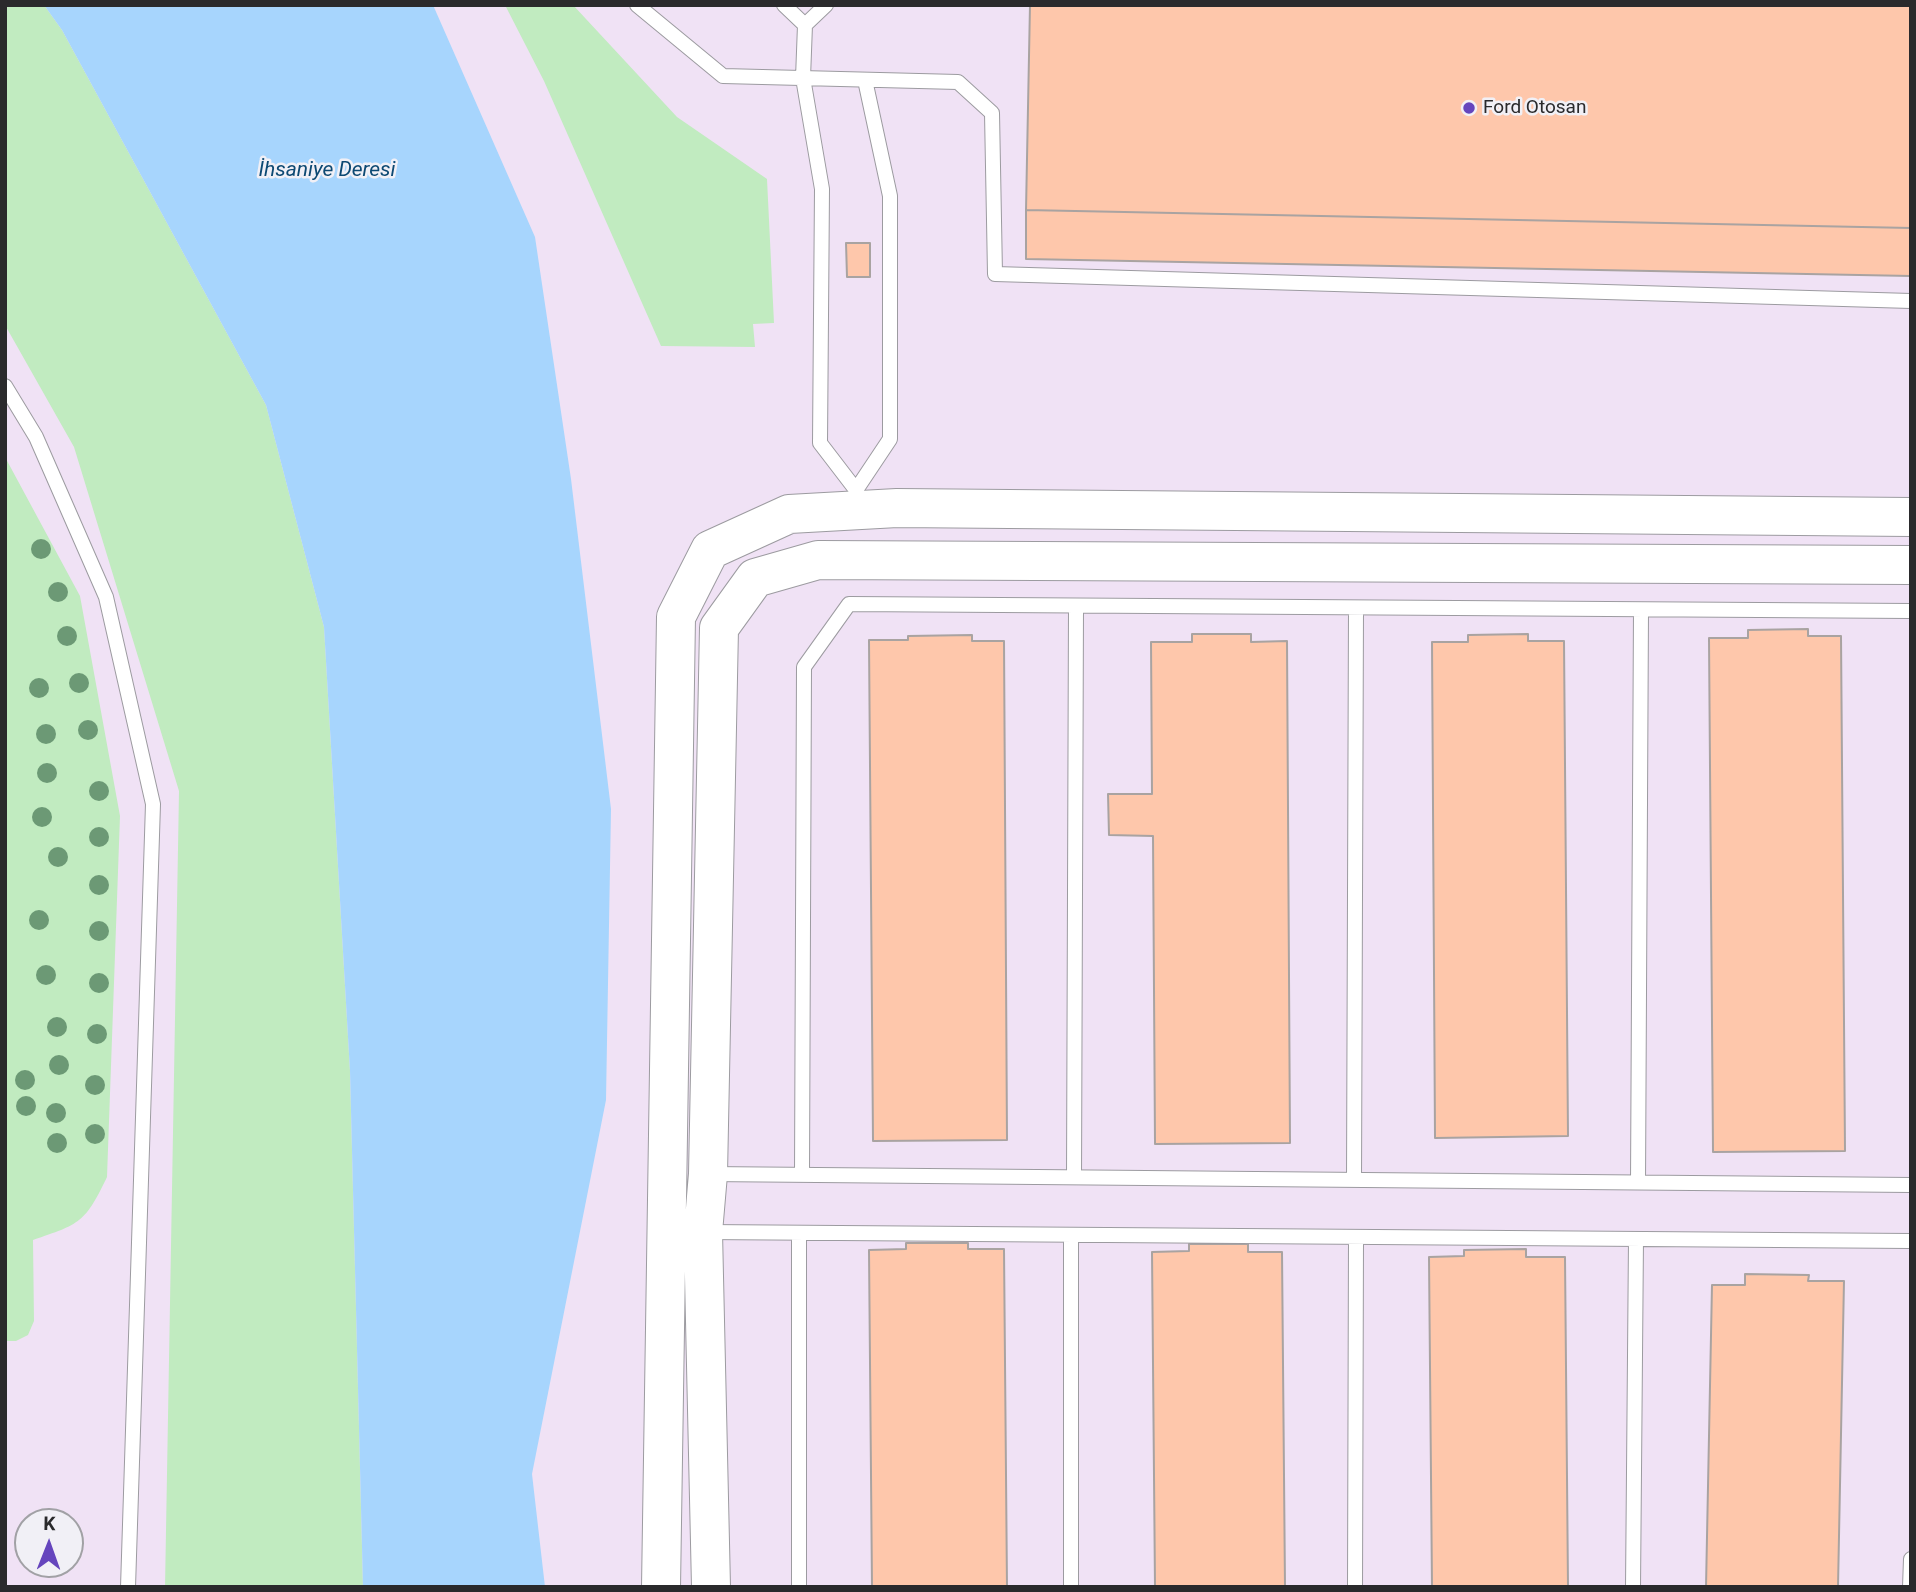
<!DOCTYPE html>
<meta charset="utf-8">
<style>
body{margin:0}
#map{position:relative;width:1916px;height:1592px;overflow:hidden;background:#f1f0f6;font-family:Roboto,sans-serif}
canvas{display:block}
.frame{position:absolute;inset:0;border:7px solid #2a2a2c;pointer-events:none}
.north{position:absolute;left:14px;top:1508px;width:70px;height:70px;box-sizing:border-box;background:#f1f0f6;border:2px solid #a1a1a5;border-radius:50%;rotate:1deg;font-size:19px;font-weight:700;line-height:28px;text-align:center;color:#2a2a2c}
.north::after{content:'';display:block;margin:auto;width:24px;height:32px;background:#6545bd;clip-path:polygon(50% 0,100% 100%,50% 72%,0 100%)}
</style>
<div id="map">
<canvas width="1916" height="1592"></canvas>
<div class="frame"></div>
<div class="north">K</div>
</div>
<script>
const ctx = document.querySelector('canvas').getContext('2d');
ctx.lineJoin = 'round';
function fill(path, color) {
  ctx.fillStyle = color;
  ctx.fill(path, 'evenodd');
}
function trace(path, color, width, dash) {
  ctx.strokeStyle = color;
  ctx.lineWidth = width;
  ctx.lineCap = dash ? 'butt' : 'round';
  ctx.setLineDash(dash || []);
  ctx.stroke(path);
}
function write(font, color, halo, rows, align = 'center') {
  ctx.font = font + ' Roboto,sans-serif';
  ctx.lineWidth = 5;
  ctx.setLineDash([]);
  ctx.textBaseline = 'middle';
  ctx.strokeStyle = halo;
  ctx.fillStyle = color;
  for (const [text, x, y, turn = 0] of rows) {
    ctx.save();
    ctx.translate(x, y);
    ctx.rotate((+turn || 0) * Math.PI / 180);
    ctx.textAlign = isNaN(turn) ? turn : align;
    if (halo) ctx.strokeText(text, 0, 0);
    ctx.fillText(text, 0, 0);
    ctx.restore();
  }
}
const industrial = new Path2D(`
 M5,5H1911V1587H5ZM28,1522H70V1564H28Z`);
const green = new Path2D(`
 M5,5H44L62,30L266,405L324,627L350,1071L363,1587H165L179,791L74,447L5,325Z
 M505,5H573L677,117L767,179L774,323L753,324L755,347L661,346L544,81Z
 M5,457L80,596L120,816L107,1177C85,1223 80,1224 33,1240L34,1321L28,1335L16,1341H5Z`);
const water = new Path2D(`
 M44,5H433L535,237L571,479L611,809L606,1100L532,1474L545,1587H363L350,1071L324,627L266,405L62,30Z`);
const building = new Path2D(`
 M1030,5H1911V228L1026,210Z
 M1026,210L1911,228V276L1026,259Z
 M846,243H870V277H847Z
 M1808,629V636H1841L1845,1151L1713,1152L1709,638H1748V630Z
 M1192,634H1251V642L1287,641L1290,1143L1155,1144L1153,836L1109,835L1108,794H1152L1151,642H1192Z
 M1528,634V641H1564L1568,1136L1435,1138L1432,642H1468V635Z
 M972,635V641H1004L1007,1140L873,1141L869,640H908V636Z
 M906,1243H968V1249H1004L1007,1587H872L869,1250L906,1249Z
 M1189,1244H1248V1252H1282L1285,1587H1155L1152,1252L1189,1251Z
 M1526,1249V1257H1565L1568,1587H1432L1429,1257L1464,1256V1250Z
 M1745,1274L1809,1275L1808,1281H1844L1838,1587H1706L1712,1285H1745Z`);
const service = new Path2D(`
 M637,5L723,76L958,82L992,113L995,274L1911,301
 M784,5L805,25
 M826,5L805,25L803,78L822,189L820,443L856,490L890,439V196L865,80
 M5,386L36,437L106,597L153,804L128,1587
 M708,1174L1911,1185
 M802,1175L804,667L849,604L1911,611
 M1074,1177L1076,606
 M1354,1180L1356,608
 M1638,1182L1641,610
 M705,1232L1911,1241
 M1071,1235V1587
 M799,1587V1233
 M1355,1587L1356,1237
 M1633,1587L1636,1239
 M1910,1587L1911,1559`);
const secondary = new Path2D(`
 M661,1587L676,617L710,550L789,514L897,508L1911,517
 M711,1587L703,1232L708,1174L719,628L755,578L818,560L1911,565`);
const trees = [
 [41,549],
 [58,592],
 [67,636],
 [79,683],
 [39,688],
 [88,730],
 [46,734],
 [47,773],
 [99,791],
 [42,817],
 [99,837],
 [58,857],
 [99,885],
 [39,920],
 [99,931],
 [46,975],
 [99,983],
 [57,1027],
 [97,1034],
 [59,1065],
 [25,1080],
 [95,1085],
 [26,1106],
 [56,1113],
 [95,1134],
 [57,1143]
];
const markers = [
 [1469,108,7,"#6545bd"]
];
const poiNames = [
 ["Ford Otosan",1483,108]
];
const waterNames = [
 ["İhsaniye Deresi",327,171]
];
fill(industrial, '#f0e2f5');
fill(green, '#c1ebc0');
fill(water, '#a7d5fd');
fill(building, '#fec7ab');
trace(building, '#a9a3a1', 2);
trace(service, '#9c9ba0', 16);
trace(secondary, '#9c9ba0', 40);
trace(service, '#fff', 14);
trace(secondary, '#fff', 38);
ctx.fillStyle = '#6c9975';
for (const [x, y] of trees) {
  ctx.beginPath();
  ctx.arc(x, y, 10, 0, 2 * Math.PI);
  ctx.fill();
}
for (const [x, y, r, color] of markers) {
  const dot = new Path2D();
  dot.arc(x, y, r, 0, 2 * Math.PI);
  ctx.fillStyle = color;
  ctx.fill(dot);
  trace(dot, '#f1f0f6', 2.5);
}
write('19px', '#2a2a2c', '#f1f0f6', poiNames, 'left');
write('italic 21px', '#0d4973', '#f1f0f6', waterNames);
</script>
